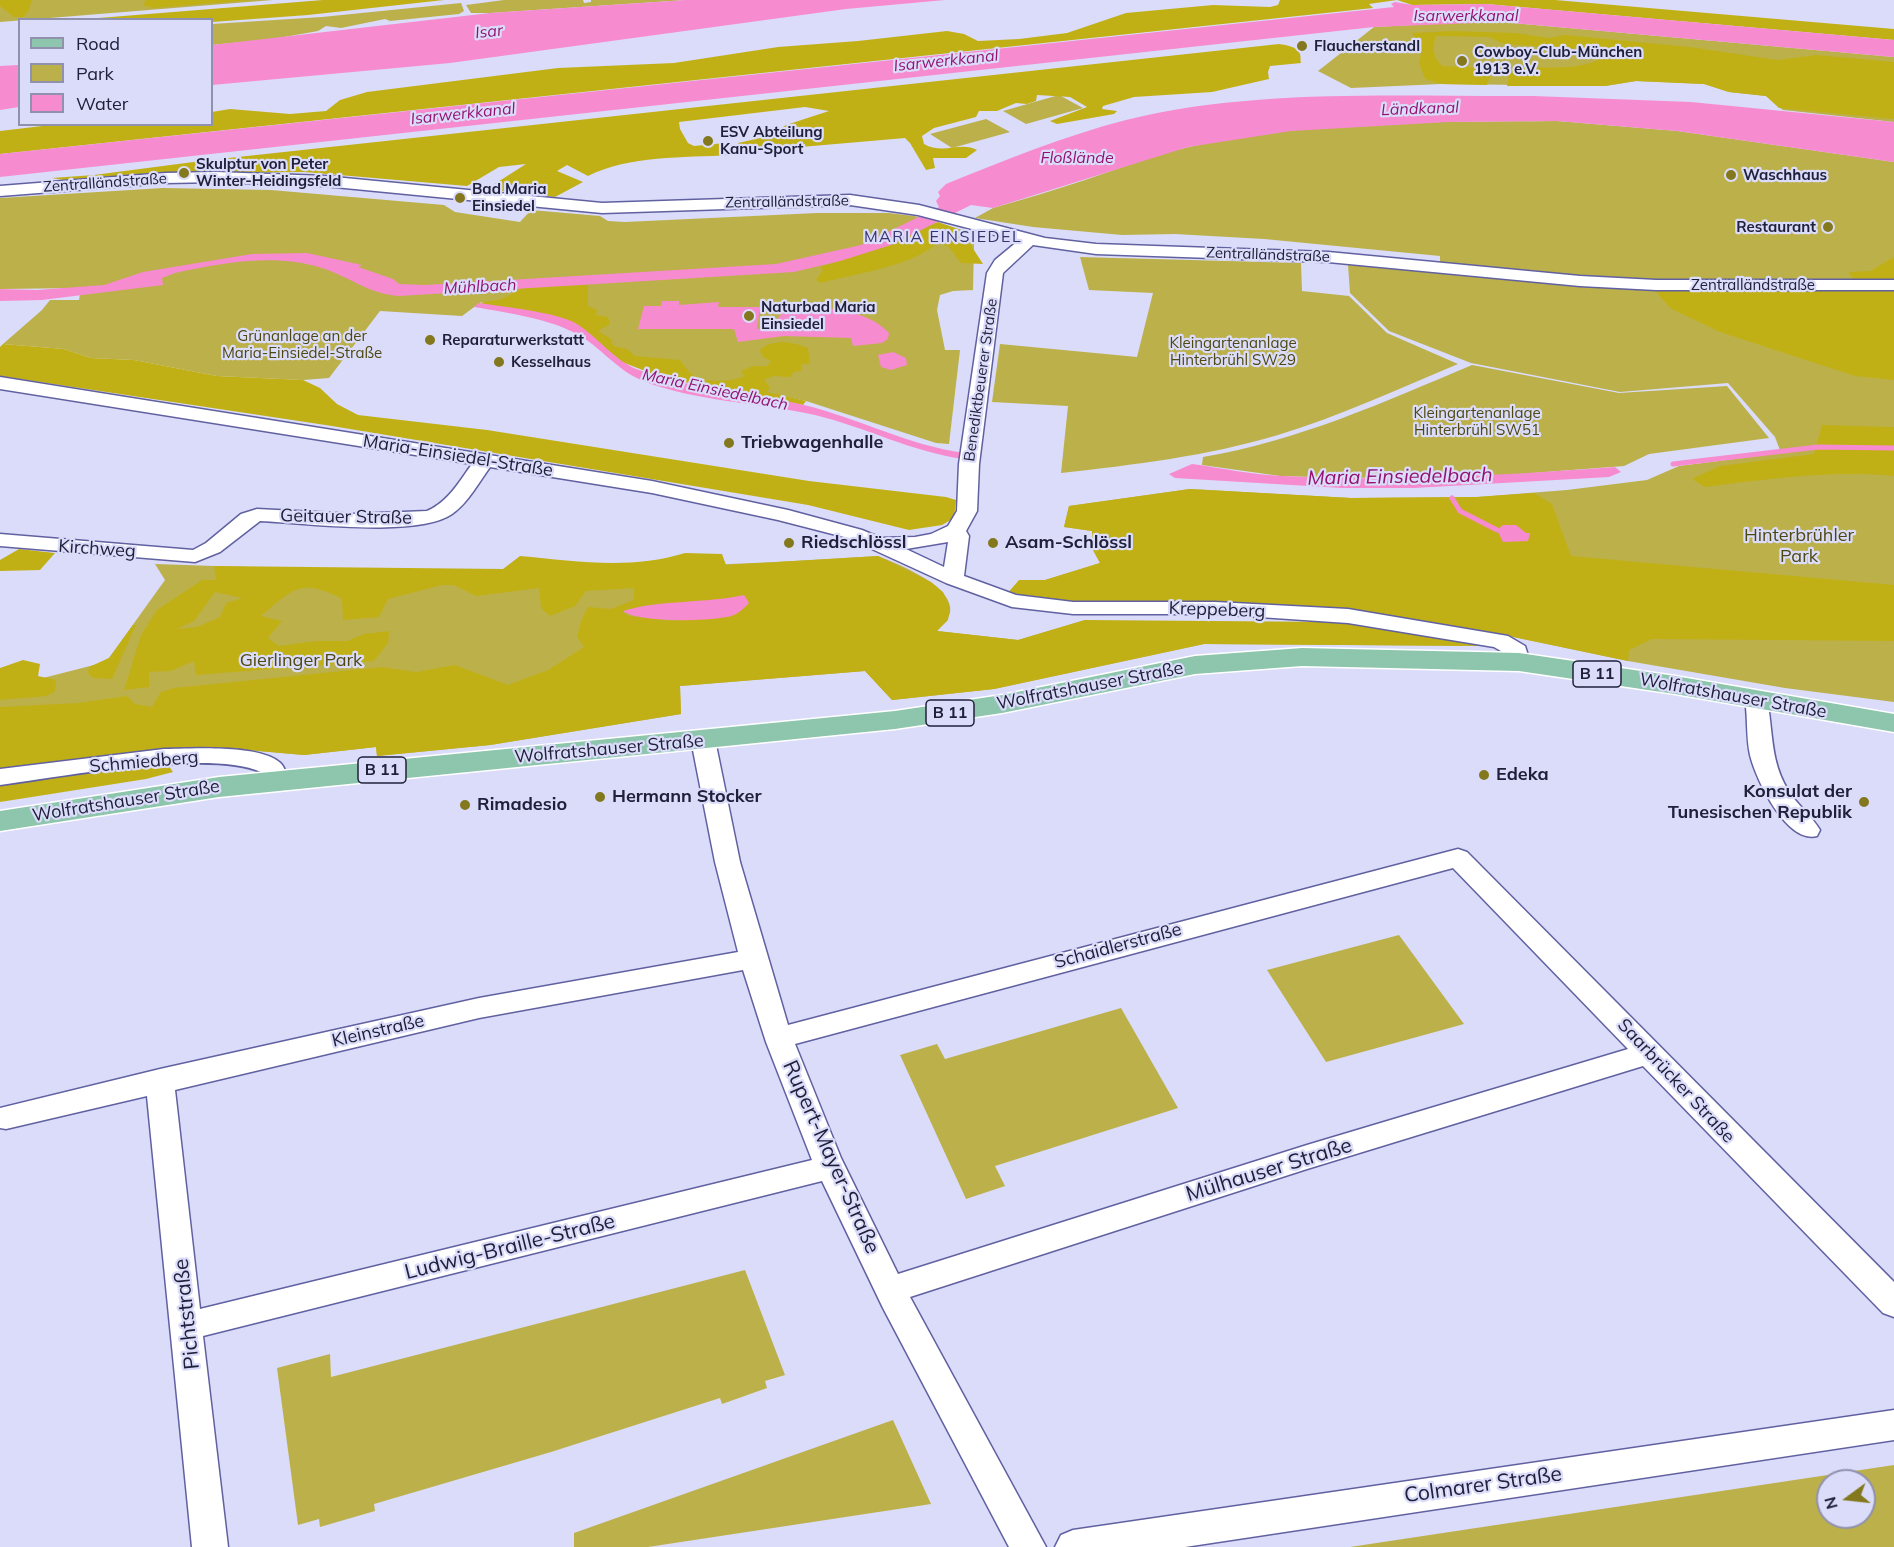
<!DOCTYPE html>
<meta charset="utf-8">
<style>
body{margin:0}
#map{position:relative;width:1894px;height:1547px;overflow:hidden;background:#dadcf9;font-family:Mulish,sans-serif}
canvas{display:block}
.legend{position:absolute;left:18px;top:18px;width:195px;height:108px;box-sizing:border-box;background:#dadcf9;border:2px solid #9091ad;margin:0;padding:8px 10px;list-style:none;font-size:18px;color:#20203b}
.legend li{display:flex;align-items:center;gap:12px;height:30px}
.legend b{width:30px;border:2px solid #9091ad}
.north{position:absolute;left:1816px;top:1469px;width:60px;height:60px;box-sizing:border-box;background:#dadcf9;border:2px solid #9091ad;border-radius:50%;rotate:255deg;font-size:16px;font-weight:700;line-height:24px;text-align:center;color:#20203b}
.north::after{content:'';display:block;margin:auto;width:21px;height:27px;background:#83781d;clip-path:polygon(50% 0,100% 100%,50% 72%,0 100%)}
</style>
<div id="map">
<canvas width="1894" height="1547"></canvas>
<ul class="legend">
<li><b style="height:8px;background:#8dc5ad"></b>Road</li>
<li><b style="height:16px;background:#bcb04b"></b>Park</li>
<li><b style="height:16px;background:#f78bcf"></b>Water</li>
</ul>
<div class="north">N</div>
</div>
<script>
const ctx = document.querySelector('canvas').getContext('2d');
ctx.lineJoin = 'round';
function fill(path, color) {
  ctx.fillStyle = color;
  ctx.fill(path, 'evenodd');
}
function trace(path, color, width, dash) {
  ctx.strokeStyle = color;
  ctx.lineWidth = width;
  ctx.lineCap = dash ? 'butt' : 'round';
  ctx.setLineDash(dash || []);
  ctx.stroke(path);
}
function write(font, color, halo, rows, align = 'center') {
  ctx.font = font + ' Mulish,sans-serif';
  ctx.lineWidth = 4.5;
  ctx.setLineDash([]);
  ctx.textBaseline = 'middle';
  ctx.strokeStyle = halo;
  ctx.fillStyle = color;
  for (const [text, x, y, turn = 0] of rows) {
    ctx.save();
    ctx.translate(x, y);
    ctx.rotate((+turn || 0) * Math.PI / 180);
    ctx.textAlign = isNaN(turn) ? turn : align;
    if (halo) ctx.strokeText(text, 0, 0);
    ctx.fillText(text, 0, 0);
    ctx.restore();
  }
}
const green = new Path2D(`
 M0,0H273L0,22Z
 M504,0H583L584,3L591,2V0H686L490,13H471L466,5Z
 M461,3L464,11L459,14L390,21L385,19L341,28L326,26L318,31L273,39L212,45V24L322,17Z
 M1471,22H1501L1894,57V122L1783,110L1766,96L1729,92L1704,84L1636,81L1605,86L1441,84L1351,88L1318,71L1374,27Z
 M1059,95L1083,108L1026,124L1003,111Z
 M986,119L1010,132L952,148L930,134Z
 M1557,121L1677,131L1894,162V702L1785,688L1628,661L1499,634L1357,613L1019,580H1045L1100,563L1093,550L1092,531L1064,527L1069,506L1190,489L1351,498L1477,497L1567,490L1647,480L1679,466L1781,453L1775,437L1728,383L1620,392L1471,363L1389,331L1350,293L1348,265L1440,271V256L1264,239L1175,234L1122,235L1033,227L975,218L993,208C1024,199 1055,190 1085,180C1120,168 1154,155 1189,147C1309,120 1435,122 1557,121Z
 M163,188L271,190L444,205L455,212L520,222L531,210L600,216L608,221L625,222L817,213H889L914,216L962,230L974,242L973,290L953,291L940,295L937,310L945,350H960L949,444L936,443L806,401L639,367L585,327L481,302L462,316L380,311L329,378L303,380L217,376L134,360L91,358L64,349L3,344L42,310L50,300H79L81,288L0,289V198Z
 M1080,257L1301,263L1302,291L1349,296L1387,333L1458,364C1398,389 1340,416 1278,435C1208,456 1133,465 1061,473L1068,406L992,402L1000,344L1137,357L1153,293L1089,290Z
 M1472,365L1619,393L1727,386L1769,438L1649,454L1624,466L1506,475L1348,478L1280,476L1202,465L1203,457C1298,441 1384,402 1472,365Z
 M878,556C898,564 948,584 950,607C952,618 942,624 937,631L1018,640L1085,620L1485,646L1204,644L994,689L892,700L865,671L680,686L681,714L490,745L377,756L376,747L304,755L247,750L165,752L0,771V689L98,664L109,658L165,580L155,564C396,573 638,572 878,556Z
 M1399,935L1464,1024L1326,1062L1267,970Z
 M1121,1008L1178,1108L995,1166L1005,1186L966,1199L900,1055L937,1044L945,1059Z
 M745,1270L785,1375L765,1381L767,1388L722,1404L720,1398L551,1452L374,1504L375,1511L320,1527L319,1519L298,1525L277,1368L330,1354L331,1377Z
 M893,1420L931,1504L648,1547H574V1533Z
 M1894,1465V1547H1350ZM1828,1481H1864V1517H1828Z`);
const forest = new Path2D(`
 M0,0H32L28,12L23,17H14L0,6Z
 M145,0H254L154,8L144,6Z
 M323,0H444L308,15L212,22L86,19Z
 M1280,0H1555L1894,29V40L1486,4L1412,5L1397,0L1369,4L1373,8L0,154V131L59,124H212V112L230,109L290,114L326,111L340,100L367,92L558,68L674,63L778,47L858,41L947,31L964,34L978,41L1019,39L1067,33L1126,13L1213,5L1270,7L1278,5Z
 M1452,31L1515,33L1549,38L1565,35L1690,47L1777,60L1816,55L1894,62V119L1779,108L1766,96L1729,92L1704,84L1636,81L1605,86H1507L1510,69C1539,65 1573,72 1598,60L1581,49L1504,44L1489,37L1436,36C1432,49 1433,56 1442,66L1485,68L1492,72L1487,85L1441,84L1425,79L1419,63L1422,49L1412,33Z
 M1279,44C1285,45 1297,46 1300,54C1301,57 1300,60 1301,63L1270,66L1268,72L1269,79L1212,92L1134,97L1103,106L1102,109L1117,111L1114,114L1057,124L1050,121L1087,107L1070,97L1037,95L1036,101L1027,104L1016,103L997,111H979L976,117L934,128L922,136L924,144C943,155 961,141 977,150L966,158H933L935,168L926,170L910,143L905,138L743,152L738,143L769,136L786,125L829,111L805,107L679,122L680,129L688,143L694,146L725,143L730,155C683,158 630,155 588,176L567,165L557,171L583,182L555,197L493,190V185L526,164L499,167L467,186L304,172L198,173L63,180L52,178L94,175L201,161Z
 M938,222L961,230L983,264L961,263C953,254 951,244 937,243C913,266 854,274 820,283L816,280L823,270L820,267L891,245Z
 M1894,257V380L1855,376L1720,332L1670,308L1647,281L1847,291L1856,285L1849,272L1870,271Z
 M588,285V306L597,310L596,315L608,317L610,324L598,331L611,339L613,346L627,349L635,356L680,360C684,365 688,371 693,375C703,383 734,382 744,376L741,371L753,366H767L771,361L763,357L760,350C772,338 794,342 808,348L810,364H802L801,371L794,372L790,377L773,376L764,380L770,387L767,392L806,401L803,405L663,378L622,362L576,324L479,303L502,299L525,287Z
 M3,344L64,349L91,358L134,360L217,376L303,380L320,388L337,404L358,415L487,430L809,481L946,497L956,500L954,518L942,525L909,530L808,505L332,426L0,376V347Z
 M1822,425L1894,427V476C1831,470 1767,479 1705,487L1692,479L1720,466L1814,454Z
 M1190,489L1351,498L1477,497L1534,493L1552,504L1571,556L1894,585V641L1652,639L1629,650L1628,661L1499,634L1357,613L1077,603L1006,595L1019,580H1045L1100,563L1093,550L1092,531L1064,527L1069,506Z
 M19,549L55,553L40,570L0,571V560Z
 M685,553L722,554L726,565L878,556L931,582L943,592L950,607L948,620L937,631L1018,640L1085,620L1340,622L1485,644V646L1204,644L994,689L892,700L865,671L680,686L681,714L490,745L377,756L376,747L304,755L247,750L165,752L0,771V707L78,703L127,696L135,704L152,707L161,692L174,688L382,667L416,672L455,665L508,685L548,670L584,647L577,637L581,621L588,607L611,609L634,600V588L586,591L575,606L550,616L541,608L539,588L476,596L454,585H442L388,599L379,617L343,620L342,599C301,578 294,588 261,616L282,621L268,638L279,646L316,641H347L364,634L389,631L388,643L374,661L196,675L194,661L171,671L149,672V687L124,690L141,635L157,610L202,580H216L214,566L503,569L520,556C575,561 630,570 685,553ZM215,592L242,598L226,603L220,617L197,627L177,629L194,621ZM744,595L673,621L629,616L623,612C653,599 685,606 716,601C725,600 735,597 744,595Z
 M133,625H136L112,679L93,678L88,673L89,667L109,658Z
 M23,660L40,664L38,676L56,680L55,691L47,696L0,700V668Z
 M168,765L173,772L146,779L0,802V783Z`);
const water = new Path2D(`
 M686,0H945L846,9L450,63L212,85V45L490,13Z
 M1395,2L1412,5L1486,4L1894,40V57L1501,22L1374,27L0,177V154L1394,7L1391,4Z
 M19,65V107L0,110V66Z
 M1533,96L1691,102L1894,122V162L1677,131L1557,121L1448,122L1291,131L1188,147L993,208L971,205L891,245L840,261L794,272L399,296C369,294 350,277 322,268C274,253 223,263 175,273L162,278L163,285L42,300L0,301V289L37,290L104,285L143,272L252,254L307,253L362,265L358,267L393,279L399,284L425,285L776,264L861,245L939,207L936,201L940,196L938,192L946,184C1005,160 1064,136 1126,120C1255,88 1401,97 1533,96Z
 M662,301H679V305L719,302L718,307H760L757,329H769L790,304C823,309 865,307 889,333L888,339L882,343L853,346L851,338L784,336L738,342L734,329H638L644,306H661Z
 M479,303C504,307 557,312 577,324C599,338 614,361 639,370C691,389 750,392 804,405C858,418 910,446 965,453L963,459C912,452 865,427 815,415C758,402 695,402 641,380C616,369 601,348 579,335C548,318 508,313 474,307Z
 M893,352L906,358L907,365L891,370L881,367L878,355Z
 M1192,464C1222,468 1253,475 1283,476C1393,482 1505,475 1615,467L1621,472L1609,477L1414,488H1342L1175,478L1169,474Z
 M1503,525H1516L1526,533H1530L1528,541L1503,542L1497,530Z
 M744,595L749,603C745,607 740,612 734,615C716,622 638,623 623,611C663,599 704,604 744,595Z`);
const stream = new Path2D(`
 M1673,464L1818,447L1894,448
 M1452,498L1460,511L1497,530`);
const minor = new Path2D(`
 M216,172L324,176L602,203L850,195L919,205L1045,238L1096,244L1328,252L1580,276L1656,280H1894V290H1656L1580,286L1328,262L1096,254L1033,245L1003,273L979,464L977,511L966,531L969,536L964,576L1016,595L1073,602H1215L1348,609L1508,636L1525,646L1530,662L1527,667H1511L1506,654L1494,647L1348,623L1215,614H1073L1012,607L946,583L848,538L778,520L652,493L490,467C479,482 468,503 452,514C418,538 303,523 260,521L220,552L195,562L0,546V534L193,550L206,543L241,514L257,509L355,514L427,511C448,502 459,482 472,464L0,389V377L652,481L788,510L862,530L881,538L915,537L931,534L948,526L957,511L959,464L987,273L995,260L1018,241L918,215L850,205L602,213L324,186L216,182L166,183L0,196V186L166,173ZM948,542L944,567L906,549Z
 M1756,692L1764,694L1767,699C1773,730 1770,761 1788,790C1797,805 1811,815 1820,830L1817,836C1787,844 1756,780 1750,755C1746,737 1748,718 1745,699L1748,694Z
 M703,732L711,735L715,740L740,862L788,1025L1458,849L1467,852L1894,1282V1317L1883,1313L1643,1066L1307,1169L910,1297L1046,1547H1009L883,1308L822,1181L203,1336L228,1547H192L147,1096L6,1129L0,1128V1108L160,1069L479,998L738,952L715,862L691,740L695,735ZM1453,868L1628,1049L1307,1145L898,1274L841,1158L795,1044ZM743,970L766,1042L812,1160L200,1309L175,1090L479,1018Z
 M164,749C185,749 310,739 281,787L272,789L263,787L260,781L261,772C209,749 61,777 0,785V769Z
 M1894,1410V1440L1185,1547H1055L1061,1535L1073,1530Z`);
const major = new Path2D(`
 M1302,648L1519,653L1675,676L1894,714V732L1675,694L1519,671L1302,666L1195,674L1002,713L895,729L219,797L0,831V811L219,777L895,711L1002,695L1195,656Z`);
const markers = [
 [1302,46,6,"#83781d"],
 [1462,61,6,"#83781d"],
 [708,141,6,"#83781d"],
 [184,173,6,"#83781d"],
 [1731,175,6,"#83781d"],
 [460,198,6,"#83781d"],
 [1828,227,6,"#83781d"],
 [749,316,6,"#83781d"],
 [430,340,6,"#83781d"],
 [499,362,6,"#83781d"],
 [729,443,6,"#83781d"],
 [789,543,6,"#83781d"],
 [993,543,6,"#83781d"],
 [1484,775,6,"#83781d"],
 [600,797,6,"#83781d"],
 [1864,802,6,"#83781d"],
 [465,805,6,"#83781d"]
];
const farPoinames = [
 ["Flaucherstandl",1314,46],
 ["Cowboy-Club-München",1474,52],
 ["1913 e.V.",1474,69],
 ["ESV Abteilung",720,132],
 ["Kanu-Sport",720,149],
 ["Skulptur von Peter",196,164],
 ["Winter-Heidingsfeld",196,181],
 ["Waschhaus",1743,175],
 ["Bad Maria",472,189],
 ["Einsiedel",472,206],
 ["Restaurant",1816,227,"right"],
 ["Naturbad Maria",761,307],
 ["Einsiedel",761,324],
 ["Reparaturwerkstatt",442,340],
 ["Kesselhaus",511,362]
];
const farStreetnames = [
 ["Zentralländstraße",105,183,-4],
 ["Zentralländstraße",787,202,-1],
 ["Zentralländstraße",1268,255,2],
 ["Zentralländstraße",1753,285],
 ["Benediktbeuerer Straße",981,380,-82]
];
const farParknames = [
 ["Grünanlage an der",302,336],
 ["Maria-Einsiedel-Straße",302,353],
 ["Kleingartenanlage",1233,343],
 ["Hinterbrühl SW29",1233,360],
 ["Kleingartenanlage",1477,413],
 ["Hinterbrühl SW51",1477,430]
];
const farWaternames = [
 ["Isarwerkkanal",1466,16],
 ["Isar",489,32,-6],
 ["Isarwerkkanal",946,61,-6],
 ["Ländkanal",1420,109,-2],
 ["Isarwerkkanal",463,114,-6],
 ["Floßlände",1077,158],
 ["Mühlbach",480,287,-3],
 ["Maria Einsiedelbach",715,390,12]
];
const farNeighbourhoodnames = [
 ["MARIA EINSIEDEL",943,237]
];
const shields = [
 [1597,674,48],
 [950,713,48],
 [382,770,48]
];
const shieldNames = [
 ["B 11",1597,674],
 ["B 11",950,713],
 ["B 11",382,770]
];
const poiNames = [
 ["Triebwagenhalle",741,443],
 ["Riedschlössl",801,543],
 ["Asam-Schlössl",1005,543],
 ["Edeka",1496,775],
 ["Konsulat der",1852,792,"right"],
 ["Tunesischen Republik",1852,813,"right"],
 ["Hermann Stocker",612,797],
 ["Rimadesio",477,805]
];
const streetNames = [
 ["Maria-Einsiedel-Straße",458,456,9],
 ["Geitauer Straße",346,517,1],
 ["Kirchweg",97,549,4],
 ["Kreppeberg",1217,610,2],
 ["Wolfratshauser Straße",1090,686,-11],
 ["Wolfratshauser Straße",1733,696,10],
 ["Wolfratshauser Straße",609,749,-5],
 ["Schmiedberg",144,762,-5],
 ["Wolfratshauser Straße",126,801,-9],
 ["Schaidlerstraße",1118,946,-15],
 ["Kleinstraße",378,1031,-13],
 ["Saarbrücker Straße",1676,1081,47]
];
const parkNames = [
 ["Hinterbrühler",1799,536],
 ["Park",1799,557],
 ["Gierlinger Park",301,661]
];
const waterNames = [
 ["Maria Einsiedelbach",1400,477,-1]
];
const nearStreetnames = [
 ["Rupert-Mayer-Straße",831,1157,66],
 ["Mülhauser Straße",1269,1170,-17],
 ["Ludwig-Braille-Straße",510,1247,-14],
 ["Pichtstraße",187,1314,-96],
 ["Colmarer Straße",1483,1485,-8]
];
fill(green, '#bcb04b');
fill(forest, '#c1b015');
fill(water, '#f78bcf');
trace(stream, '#f78bcf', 5);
trace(minor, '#6161a1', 3);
trace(major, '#fff', 3);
fill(minor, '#fff');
fill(major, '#8dc5ad');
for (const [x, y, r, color] of markers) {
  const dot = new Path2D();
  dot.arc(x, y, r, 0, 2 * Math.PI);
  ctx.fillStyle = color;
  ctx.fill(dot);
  trace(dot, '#dadcf9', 2);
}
write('bold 15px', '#20203b', '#dadcf9', farPoinames, 'left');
write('15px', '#20203b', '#dadcf9', farStreetnames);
write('15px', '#4e4810', '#dadcf9', farParknames);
write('italic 16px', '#941271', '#dadcf9', farWaternames);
ctx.letterSpacing = '1.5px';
write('16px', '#36336f', '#dadcf9', farNeighbourhoodnames);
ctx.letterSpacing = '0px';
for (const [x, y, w] of shields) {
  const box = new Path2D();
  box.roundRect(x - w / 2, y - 13, w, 26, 4.5);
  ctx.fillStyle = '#dadcf9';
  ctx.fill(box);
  trace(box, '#20203b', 1.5);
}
write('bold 16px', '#20203b', null, shieldNames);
write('bold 18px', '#20203b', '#dadcf9', poiNames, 'left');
write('18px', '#20203b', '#dadcf9', streetNames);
write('18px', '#4e4810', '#dadcf9', parkNames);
write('italic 20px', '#941271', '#dadcf9', waterNames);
write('21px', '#20203b', '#dadcf9', nearStreetnames);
</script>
